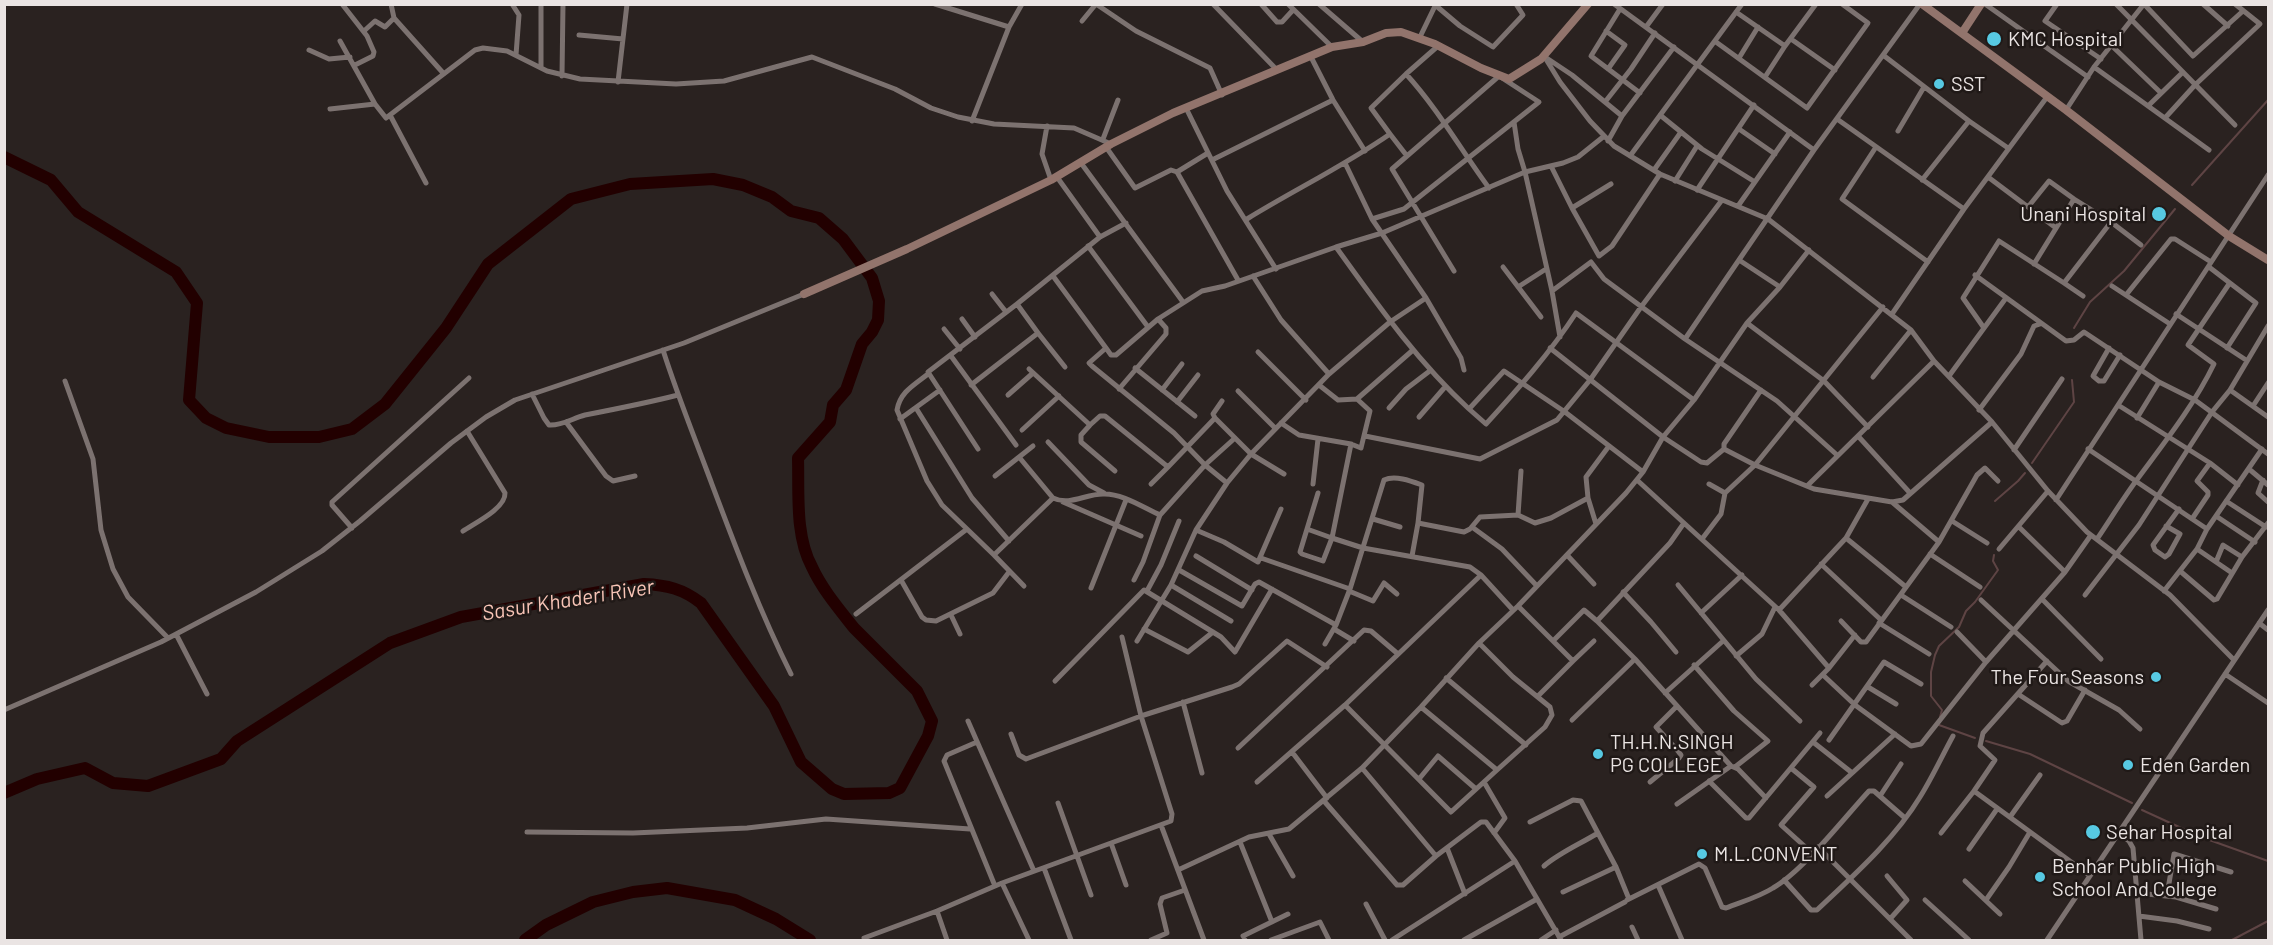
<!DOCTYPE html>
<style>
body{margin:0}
#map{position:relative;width:2273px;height:945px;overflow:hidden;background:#2a2220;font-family:Barlow,sans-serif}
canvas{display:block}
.frame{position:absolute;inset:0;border:6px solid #eae4e3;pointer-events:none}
</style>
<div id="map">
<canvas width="2273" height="945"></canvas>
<div class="frame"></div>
</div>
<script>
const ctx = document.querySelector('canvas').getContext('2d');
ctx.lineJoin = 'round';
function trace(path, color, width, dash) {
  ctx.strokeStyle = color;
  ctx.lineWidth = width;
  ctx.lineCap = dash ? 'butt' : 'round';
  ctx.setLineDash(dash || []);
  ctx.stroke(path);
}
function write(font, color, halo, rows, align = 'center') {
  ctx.font = font + ' Barlow,sans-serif';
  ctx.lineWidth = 5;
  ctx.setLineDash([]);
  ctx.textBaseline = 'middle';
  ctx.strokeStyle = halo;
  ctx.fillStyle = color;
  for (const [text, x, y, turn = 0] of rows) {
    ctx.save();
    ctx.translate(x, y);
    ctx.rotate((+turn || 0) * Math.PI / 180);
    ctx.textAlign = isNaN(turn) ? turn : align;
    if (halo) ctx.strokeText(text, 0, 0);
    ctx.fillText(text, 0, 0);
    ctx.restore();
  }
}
const stream = new Path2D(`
 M2192,185L2268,100
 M2074,328L2090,302L2124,271L2175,209
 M2032,463L2074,402L2072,380
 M1995,501L2018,481L2025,473
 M1940,717L1942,710L1931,696V672L1935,655L1939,646L1959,627L1966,611L1975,602L1998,570L1993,561L1994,555
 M1939,725L1975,738
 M1986,741L2030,754L2132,803
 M2142,810L2201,837L2268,861
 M2232,940L2268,921`);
const river = new Path2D(`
 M4,157L51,180L78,212L176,272L197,303L189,400L206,418L226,428L269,437H319L352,429L385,404L446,328L488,264L571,199L630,184L713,179L743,185L772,197L791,211L819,218L843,239L872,278L879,301L878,320L872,332L862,344L846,390L833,405L830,422L798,458C799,493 795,536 812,567C822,589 839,609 854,628L917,691L932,721L928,736L900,788L889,793L844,794L832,789L801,762L774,706L701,603C683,589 667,585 644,584L461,617L390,643L237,741L221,759L148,786L113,783L85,768L37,779L4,793
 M525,940L546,925L593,902L633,892L667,888L735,900L776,919L810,940`);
const street = new Path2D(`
 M342,4L367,36L374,52L373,56L355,65
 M391,4L394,18L444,74
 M512,4L519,15L516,55
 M935,4L1009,27L972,121
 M1096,4L1136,31L1210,68L1222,95
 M1213,4L1276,69
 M1261,4L1277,22H1282L1293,10
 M1288,4L1332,47
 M1319,4L1363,42
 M1434,4L1460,26L1493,47L1523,15L1516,4
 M1614,4L1814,150
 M1985,4L2088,77
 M2057,4L2045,21L2101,59
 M2116,4L2235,125
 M2144,4L2193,56L2243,11
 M2203,4L2228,26
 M1620,9L1591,56L1640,93
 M1736,12L1785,46
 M1082,21L1096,4
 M1009,27L1022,4
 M1646,27L1663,4
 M364,31L375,21L385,27L394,18
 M1606,31L1625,45L1608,69
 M579,35L623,39
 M1419,39L1435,6
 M1791,39L1835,70
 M340,41L375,104
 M1716,42L1807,108L1868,23L1842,4
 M2111,45L2161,93
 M309,50L329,59L350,57
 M1310,55L1333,100L1365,151
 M1883,55L1969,121L2008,148
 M1544,56L1560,82L1590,121L1614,146L1660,174L1768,219L1911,330L1934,361L1992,422L2048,491L2087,532L2170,595L2234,660
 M1545,57L1572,75L1622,116L1674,47
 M1739,58L1758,27
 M541,66V4
 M2094,67L2209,150
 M1406,74C1438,109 1461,150 1489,188
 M562,76L563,4
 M1765,77L1785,46L1816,4
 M618,82L627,4
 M1605,102L1631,69L1655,33
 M2148,106L2183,72
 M1186,108L1227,191L1276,269
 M330,109L375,104L386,118L475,50L483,48L507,51L547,71L580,79L676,84L724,81L812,57L895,89L931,108L958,117L994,124L1074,128L1111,144
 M2066,110L2094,67L2144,4
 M390,115L426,183
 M1660,115L1702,149L1755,182
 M2165,118L2195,85L2260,24L2235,4
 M1837,119L1964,209
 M1514,122L1518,149L1525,172L1552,291L1560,337
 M1047,126L1042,154L1051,180
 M1739,129L1775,154
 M1898,131L1924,87
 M1103,139L1118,100
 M1608,141L1622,116
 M1106,147L1135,188L1171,170L1177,172L1238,280
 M1876,147L1842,199L1928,262
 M1407,156L1392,169L1454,271
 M1630,156L1742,4
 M1212,160L1333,100
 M1081,163L1183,302
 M1345,163L1372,219L1426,298L1461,358L1464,370
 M1551,166L1572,208L1599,256L1612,246L1660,174
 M1654,170L1681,132
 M1177,172L1208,153
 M1988,177L2056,228
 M1922,180L1969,121
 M1675,181L1697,146
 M1697,190L1754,105
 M1738,206L1790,132
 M2028,207L2049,181L2074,199
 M1572,208L1611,184
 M1247,219C1294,190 1344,166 1390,134L1371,108L1406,74L1438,46
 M1372,219L1404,209L1539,102L1499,76L1407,156L1390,134
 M2111,222L2141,245
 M1100,237L1126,223
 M1088,246L1148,327
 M1336,247C1377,304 1417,361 1469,409L1504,371L1565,412L1643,472
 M1739,260L1780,287
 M1503,267L1541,317
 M2209,267L2256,303L2227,348
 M1975,275L2066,341L2074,340L2084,332L2159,382L2195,400L2268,454
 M1053,276L1106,348
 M1253,276L1281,320L1329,374
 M2064,283L2083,296
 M2112,286L2170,324
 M1518,287L1546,269
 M1552,291L1591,262L1604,279L1685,339L1777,401L1837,455
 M992,294L1006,312
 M2126,295L2171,239H2175L2211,262
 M1892,314L1964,209L2047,97
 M2176,314L2246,360
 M962,319L975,337
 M1747,323L1824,381L1868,427
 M1984,328L1963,298L1999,241L2064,283L2111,222L2074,199L2034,264
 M944,329L960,349
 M1038,333L1065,367
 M1685,339L1814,150L1920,4
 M1550,348L1663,437L1701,462L1707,463L1724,449
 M2109,348L2093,376L2099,381H2104L2120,355
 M663,350C676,391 692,431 707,471C733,540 758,608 791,674
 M1258,352L1306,400
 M951,356L1016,445
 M1135,368L1195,416
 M1029,369L1090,425L1100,416H1105L1168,467L1215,418L1251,454L1284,474
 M928,374C914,385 900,392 897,410L927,481L942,505L967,529
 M1949,376L2006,298
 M1873,377L1911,330
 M65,381L93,459L101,530L113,569L128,597L168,638
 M971,385L1038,333L1017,304L1100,237L1057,177
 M1319,385L1338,400L1357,399
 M1119,389L1166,334V328L1158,319
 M1162,390L1182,364
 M1761,390L1724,444V449L1755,465L1814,489L1892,502L1903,500L1992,422
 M2230,390L2268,417
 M1238,391L1275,428
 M532,394L544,418L549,425C562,426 573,418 585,415C616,409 647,403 678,395
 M1008,395L1033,373
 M1177,402L1198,375
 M2118,405L2210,463L2238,485
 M2253,406L2268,383
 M916,408L972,498L1009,541
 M1389,408L1406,389L1431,370
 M1469,409L1486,424C1518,389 1550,353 1576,313L1694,400
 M1979,410L2021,354L2034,326L2040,324
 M1419,417L1445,387
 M1215,418L1213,414L1222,401
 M2137,418L2159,382
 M900,419L940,390
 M566,422L606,476L613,481L635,476
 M1281,423L1299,435L1351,444L1361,448L1370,411L1357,399L1413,350
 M1090,425L1081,435V442L1115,471
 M1022,430L1059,396
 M1365,436L1480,459L1557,420L1590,380L1641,307L1722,200
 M1858,436L1910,493
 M1048,442L1089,485L1104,493
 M1351,444L1332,538L1363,548L1470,567L1481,575L1513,610
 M978,449L928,372L1017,304
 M2088,449L2207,529
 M2014,450L2062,379
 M1019,457L1053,498C1070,506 1085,494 1103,494C1122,493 1144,508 1160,515L1205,465L1235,438
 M2249,469L2268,485
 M995,476L1033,446
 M1637,480L1779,610L1846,538L1868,499
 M2263,480L2258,493L2268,502
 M1227,483L1205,465L1174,433L1092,366L1089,363L1106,348L1111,355H1116L1158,319L1202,291L1225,286L1336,247L1382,233L1525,172L1563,163L1578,157L1603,137
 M1151,484L1168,467
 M1313,484L1318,439
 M1709,484L1725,493L1755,465L1883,307
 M1807,486L1934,361
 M2056,500L2268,175
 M2226,501L2266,527
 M1063,502L1141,536
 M1892,502L1939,542
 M1518,515L1535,523L1551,518L1588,498
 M2216,516L2255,542
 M1373,519L1400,527
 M2192,519L2208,495V492L2197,481L2210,463
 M1952,521L1987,543
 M1684,523L1670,543L1597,621L1635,659L1731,766
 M1596,524L1588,498L1586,477L1609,446
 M2166,526L2180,534L2169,554L2165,557L2155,550L2153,545L2179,509
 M1472,527L1502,549L1537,586
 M2019,527L2065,572
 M352,528L332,505V502L469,378
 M1307,529L1332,538L1323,561L1302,554L1300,552L1318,493
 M1196,530L1224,542L1258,562L1281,509
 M463,531C475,523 506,508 505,493L467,431
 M1846,538L1906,587
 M1702,539L1721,514L1725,493
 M2097,539C2110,520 2122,500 2136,481C2164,443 2193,407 2214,364L2188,345L2229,284
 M1999,549L2048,491
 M2197,549L2232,573
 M1930,554L1980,587
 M994,555L1024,586
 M1567,555L1594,584
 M1196,556L1252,590
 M1412,556L1418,523L1464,532L1470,529L1480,517L1518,515L1521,471
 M1261,558L1350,589
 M2216,562L2223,545L2242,557
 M1821,564L1881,620
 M1179,570L1242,606L1255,584L1259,582L1336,625L1334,629L1354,641
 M2180,571L2214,600L2217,599L2242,557L2268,523
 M901,580L922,617L926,620L936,621L993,593L1009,572
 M1134,580L1143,562L1160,515
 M1171,585L1231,621
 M1678,585L1756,679L1800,721
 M1091,588L1126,500
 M1147,591L1161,565L1179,521
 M1349,591L1373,601L1384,583L1397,594
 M2164,591L2197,549L2207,529L2262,449
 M1623,592L1651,622L1676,652
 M1901,595L1951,627
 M2085,595L2139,525L2212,412L2230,390L2268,326
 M2042,599L2101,659
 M1981,600L2068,681L2119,710L2140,729
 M1518,606L1573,661L1538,696
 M1779,610L1829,668
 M1701,613L1742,575
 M856,614L967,529L994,555L1053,498
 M951,615L960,634
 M1841,621L1861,642H1866L1939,542L1977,475L1985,468L1998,481
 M1879,623L1929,654
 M2259,623L2268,630
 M1144,629L1188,652L1213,632
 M1957,632L1986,662
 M176,634L207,694
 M1122,637L1141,716L1232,687L1239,684L1287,641L1327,667
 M1137,641L1171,585L1196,530L1227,483L1251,454L1329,374L1390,322L1426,298
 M1553,641L1584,610L1597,621
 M1479,643L1513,677L1550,707L1552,715L1545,727L1497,770
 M1325,644L1336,625L1350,589L1384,480C1395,475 1411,481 1422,485L1418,523
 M1736,656L1762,634L1775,607
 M1573,661L1594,641
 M2047,661L1983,733L1980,746L1995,760L1974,791L2089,875
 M1694,665L1734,711L1768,741L1735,767
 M2225,674L2268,703
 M1823,675L1855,705L1911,746L1921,744L1986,662L2065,572L2091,535
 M1446,678L1526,745
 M1055,681L1144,590L1221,637L1235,652L1272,589
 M1812,685L1829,668L1855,635
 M1868,687L1896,704
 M1665,693L1723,641
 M2018,694L2062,723L2067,721L2085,690
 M1183,702L1202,773
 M1345,705L1451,812L1497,770L1421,707
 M4,710L161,642L256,592L322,551L360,521L451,443L486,417L515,400L684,343L804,294
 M1572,720L1635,659
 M968,721L1034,871
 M1829,740L1884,662L1921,684
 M977,742L947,755L944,761L995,886
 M1813,742L1851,772
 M1238,748L1364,630L1371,631L1398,654
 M1292,752L1327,798
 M1791,768L1814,787L1781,825L1812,853
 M1419,779L1438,756L1476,789
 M1709,781L1746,818H1749L1820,733
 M1257,782L1345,705L1481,575
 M1484,782L1505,818L1494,833
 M1650,782L1679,758L1681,755L1678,751L1656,727L1677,706
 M1827,796L1895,734
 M1880,796L1901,764
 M1324,801L1397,885H1403L1436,856
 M1058,803L1091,895
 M1677,804L1731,766L1738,769L1766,798
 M2010,817L2040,775
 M1530,822L1573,800L1581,801L1616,867L1629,899
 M1161,825L1204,940
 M527,832L633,833L747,828L826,819L970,829
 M1941,833L1974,791
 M2117,833L2129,841L2133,848L2141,940
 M1269,834L1293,876
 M1240,842L1272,922
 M1111,843L1126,885
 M1818,847L1911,940
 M1447,848L1465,894
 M1969,849L1997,809
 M1544,866C1559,853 1580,844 1598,833
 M1044,868L1071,940
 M1178,870L1249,837L1289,829L1362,768
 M1887,876L1907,900L1890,919
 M1784,880L1811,910H1817C1853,876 1894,840 1920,797C1932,778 1942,756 1953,736
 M1965,881L2000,914
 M1002,883L1029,940
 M1658,885L1682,940
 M1563,892L1616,867
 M2137,893L2176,897L2216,909
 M2167,895L2174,854L2231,872
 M1627,900L1699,864L1705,868L1722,907L1726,908C1741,902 1759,897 1773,888C1804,870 1844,818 1869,791H1874L1905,818
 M1925,900L1969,940
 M1986,900L2009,867L2030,832
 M1366,904L1385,940
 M937,911L947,940
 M2139,916L2177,921L2209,929
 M1632,927L1638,940
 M1243,936L1288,914
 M1559,937L1625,902
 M864,938L937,911L1002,883L1171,821L1172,814L1141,716L1026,759L1019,755L1011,734
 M1151,940L1167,933L1160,904L1162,898L1185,890
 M1244,940H1245
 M1271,940L1320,922L1329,940
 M1392,940L1515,861
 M1464,940L1537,899
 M1541,940L1556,930
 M1561,940L1515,861L1486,822H1481L1436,856L1362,768L1421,707L1479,643L1518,606L1626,493L1643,472L1663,437L1694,400L1747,323L1780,287L1809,250
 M2047,940L2268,610`);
const secondary = new Path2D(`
 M1922,4L2066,110L2229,236L2268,260
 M1962,33L1981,4
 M804,294L907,249L1051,180L1111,144L1173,113L1332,47L1363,42L1386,33L1401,32L1435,44L1481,68L1509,79L1541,59L1588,4`);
const markers = [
 [1994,39,8,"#57c9e2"],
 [1939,84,6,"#57c9e2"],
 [2159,214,8,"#57c9e2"],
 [2156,677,6,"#57c9e2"],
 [1598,754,6,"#57c9e2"],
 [2128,765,6,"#57c9e2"],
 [2093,832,8,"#57c9e2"],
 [1702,854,6,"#57c9e2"],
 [2040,877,6,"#57c9e2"]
];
const poiNames = [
 ["KMC Hospital",2008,39],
 ["SST",1951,84],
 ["Unani Hospital",2146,214,"right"],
 ["The Four Seasons",2144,677,"right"],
 ["TH.H.N.SINGH",1610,742],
 ["PG COLLEGE",1610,765],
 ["Eden Garden",2140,765],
 ["Sehar Hospital",2106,832],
 ["M.L.CONVENT",1714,854],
 ["Benhar Public High",2052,866],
 ["School And College",2052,889]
];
const waterNames = [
 ["Sasur Khaderi River",568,600,-9]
];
trace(stream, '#5e4444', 2);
trace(river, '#200', 12);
trace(street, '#7c7270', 5);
trace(secondary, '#92746c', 8);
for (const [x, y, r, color] of markers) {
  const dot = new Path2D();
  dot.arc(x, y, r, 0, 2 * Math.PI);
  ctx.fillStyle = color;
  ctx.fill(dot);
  trace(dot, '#201917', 2);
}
write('20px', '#eae4e3', '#201917', poiNames, 'left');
write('italic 21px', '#f8c4b6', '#201917', waterNames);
</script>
